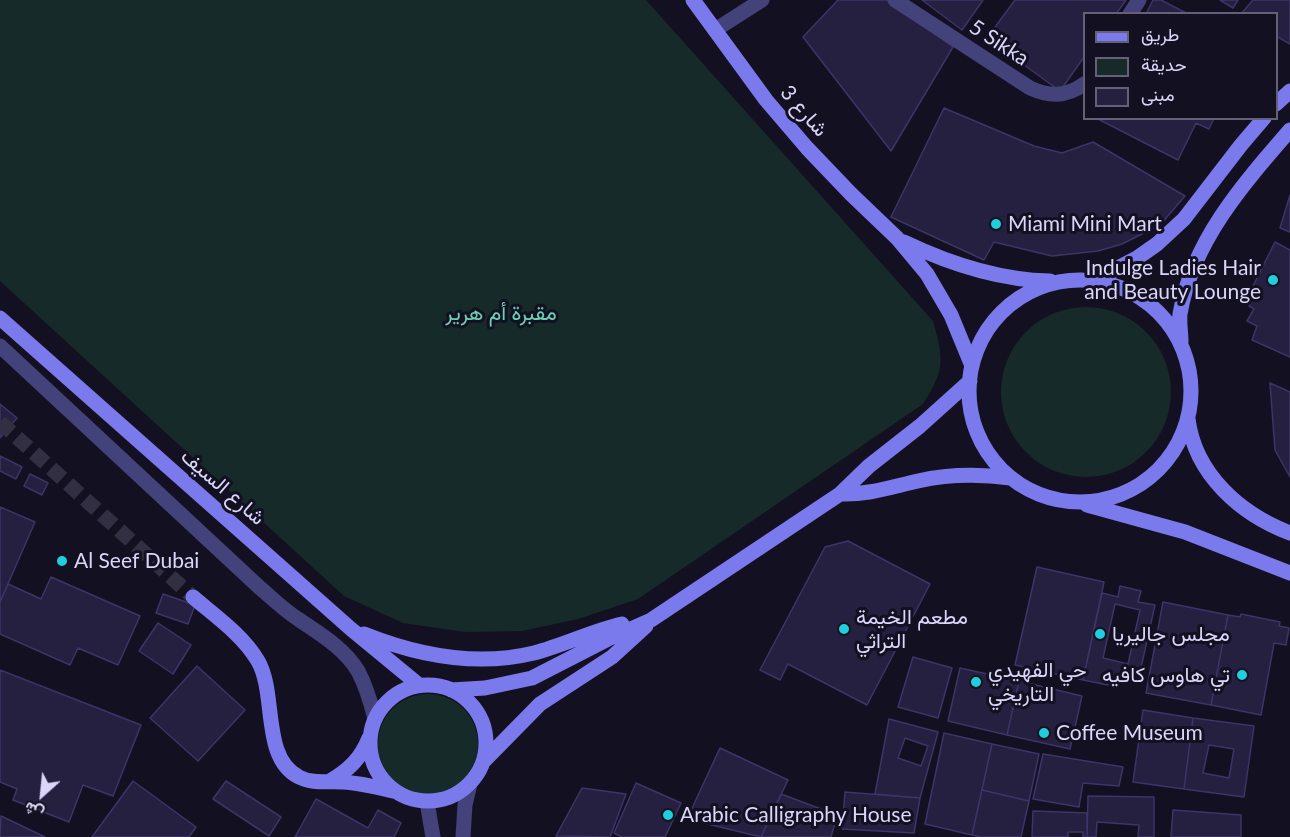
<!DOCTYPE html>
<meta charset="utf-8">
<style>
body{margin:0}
#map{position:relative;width:1290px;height:837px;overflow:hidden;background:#131121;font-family:Lato,Vazirmatn,sans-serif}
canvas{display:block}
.legend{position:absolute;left:1083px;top:12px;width:195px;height:108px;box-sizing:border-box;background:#131121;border:2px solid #636077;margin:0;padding:8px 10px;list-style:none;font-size:18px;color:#dad6f9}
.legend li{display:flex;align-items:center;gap:12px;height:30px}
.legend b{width:30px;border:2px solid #636077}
.north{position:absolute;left:12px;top:765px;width:60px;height:60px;-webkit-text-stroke:4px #131121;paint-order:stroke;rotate:207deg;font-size:16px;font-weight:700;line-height:24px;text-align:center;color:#dad6f9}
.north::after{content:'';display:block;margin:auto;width:21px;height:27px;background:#dad6f9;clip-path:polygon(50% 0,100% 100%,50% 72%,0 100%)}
</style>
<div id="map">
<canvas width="1290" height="837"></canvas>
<ul class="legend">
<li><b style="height:8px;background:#7a7aed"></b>طريق</li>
<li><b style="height:16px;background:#152a29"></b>حديقة</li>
<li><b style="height:16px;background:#251f40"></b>مبنى</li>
</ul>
<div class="north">ش</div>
</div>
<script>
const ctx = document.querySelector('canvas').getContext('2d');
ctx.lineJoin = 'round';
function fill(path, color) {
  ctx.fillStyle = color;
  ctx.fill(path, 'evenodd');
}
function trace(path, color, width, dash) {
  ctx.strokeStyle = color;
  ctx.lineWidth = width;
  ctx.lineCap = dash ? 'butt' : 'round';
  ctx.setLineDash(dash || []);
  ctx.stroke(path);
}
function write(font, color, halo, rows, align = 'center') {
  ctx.font = font + ' Lato,Vazirmatn,sans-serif';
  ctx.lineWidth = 6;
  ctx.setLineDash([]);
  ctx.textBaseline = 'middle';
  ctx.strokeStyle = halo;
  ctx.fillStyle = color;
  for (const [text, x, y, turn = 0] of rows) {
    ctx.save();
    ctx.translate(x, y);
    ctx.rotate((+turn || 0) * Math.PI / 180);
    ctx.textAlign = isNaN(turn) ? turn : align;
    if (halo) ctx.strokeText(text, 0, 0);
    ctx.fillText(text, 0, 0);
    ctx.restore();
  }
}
const green = new Path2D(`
 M0,0H646L933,321C944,361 945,369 923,404L638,599L578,619L522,631L465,632L403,623L344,596L0,281Z
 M1001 392a85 85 0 1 1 170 0a85 85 0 1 1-170 0Z
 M378 744a50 50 0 1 1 100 0a50 50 0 1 1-100 0Z`);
const building = new Path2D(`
 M838,0H887L953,47L891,151L803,37Z
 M922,0H983L962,30Z
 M1015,0H1126L1116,14H1084V57L1060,91L987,38Z
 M1153,0H1161L1188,14H1146Z
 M1220,0H1238L1233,8Z
 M1253,0H1290V44L1276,36V14H1241Z
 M944,108L1034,146L1062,153L1093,142L1185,196L1160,225L1122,244L1098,251L1052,256L994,242L984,260L891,217Z
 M1096,118H1214L1209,129L1196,123L1178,160Z
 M1290,195V232L1280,228Z
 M1275,242L1290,250V357L1252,340L1257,326L1247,321L1254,309L1249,306L1258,288L1253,286Z
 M1270,383L1290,392V477L1275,450Z
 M0,404L17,418L0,438Z
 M0,456L22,467L16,479L0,471Z
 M30,474L48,483L42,495L24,486Z
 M0,507L35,522L0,602Z
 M848,541L930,584L867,705L788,664L780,680L760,670L825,547Z
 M1037,567L1104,582L1083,680L1015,665Z
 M51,577L140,616L118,665L78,648L70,665L0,634V602L8,584L41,599Z
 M1120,586L1141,591L1138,602L1155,605L1138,681L1116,676L1113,686L1083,680L1102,593L1118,597ZM1115,604L1140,610L1128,664L1103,658Z
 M163,594L195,605L188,624L156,613Z
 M1163,602L1228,615L1211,705L1146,693Z
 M1241,614L1280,622L1279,626L1289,628L1286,645L1274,643L1261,715L1211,705L1228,615L1240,617Z
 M158,623L191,645L173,674L139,651Z
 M913,657L952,668L938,718L898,707Z
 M197,666L245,710L198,761L150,718Z
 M960,668L1019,681L1007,735L948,721Z
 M0,670L141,725L113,796L83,785L69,822L13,800L17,789L0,782Z
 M1019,681L1082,696L1070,749L1007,735Z
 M1143,710L1193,718L1184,789L1133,782Z
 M1193,718L1254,726L1244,797L1184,789ZM1209,745L1234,749L1229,778L1203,773Z
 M889,719L938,732L920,798L875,794ZM905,738L928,746L921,766L898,758Z
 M944,733L992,744L972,835L925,824Z
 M992,744L1039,754L1029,801L982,790Z
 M720,748L788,780L761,837L687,819Z
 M1043,754L1123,767L1119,786L1083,783L1079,807L1033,799Z
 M133,781L196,827L189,837H92Z
 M226,781L281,817L269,836L213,799Z
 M636,783L681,803L665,837H622L614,833Z
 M582,788L626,794L610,837L556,836Z
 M982,790L1029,801L1021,837H981L972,835Z
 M845,792L920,798L914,833L842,829Z
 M781,794L837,815L831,837H761Z
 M1088,796L1154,797V837H1138L1139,825L1097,822L1096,837H1087Z
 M316,799L368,828L378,810L401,823L394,837H295Z
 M1173,810L1241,815V837H1171Z
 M1033,811L1087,813V837H1083V832H1068V837H1032Z
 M1,816L45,837H0Z`);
const secondaryTunnel = new Path2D(`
 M0,422L193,597`);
const street = new Path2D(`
 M895,0L1030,88C1050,97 1066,97 1084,84
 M1130,14L1139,0
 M715,30L762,0
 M0,346L259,587C272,598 284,610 298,619C320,634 344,648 358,671C366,686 371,703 375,719
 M427,802L433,837
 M463,837L465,805L470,784`);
const secondary = new Path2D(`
 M693,0L766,100L807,148L851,194L897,238L927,274L951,315L972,366
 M1276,104L1290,91
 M904,242C950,264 998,280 1050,281
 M969 391a111 111 0 1 1 222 0a111 111 0 1 1-222 0Z
 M1093,281L1137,258L1157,244L1184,219L1241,145L1264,118
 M0,318L351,629L419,685
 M1181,342C1181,333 1179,323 1180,314C1192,242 1243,184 1290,130
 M1188,419C1195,474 1240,514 1290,533
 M840,494C868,495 891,487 918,481C949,474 980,474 1011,478
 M1087,505L1185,532L1290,573
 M193,597C215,616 243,635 258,661C277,694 261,758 299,777C312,784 328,781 343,782C360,783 376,787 393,791
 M364,634C419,656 476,667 534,653C564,645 592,631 622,624
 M370 743a58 58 0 1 1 116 0a58 58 0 1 1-116 0Z
 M451,690L485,688L532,678L608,639L651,620L840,494L869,466L920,426L970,381
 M483,762L540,704L612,657L646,626
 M330,781C349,770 361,758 369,738`);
const markers = [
 [996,224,6,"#1fcfdd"],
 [1273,280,6,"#1fcfdd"],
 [62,561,6,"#1fcfdd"],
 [844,629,6,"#1fcfdd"],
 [1100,634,6,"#1fcfdd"],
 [1242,675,6,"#1fcfdd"],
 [976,682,6,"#1fcfdd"],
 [1044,733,6,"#1fcfdd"],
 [668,815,6,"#1fcfdd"]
];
const streetNames = [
 ["5 Sikka",999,43,33],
 ["شارع 3",804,111,49],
 ["شارع السيف",223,487,41]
];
const poiNames = [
 ["Miami Mini Mart",1008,224],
 ["Indulge Ladies Hair",1261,268,"right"],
 ["and Beauty Lounge",1261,292,"right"],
 ["Al Seef Dubai",74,561],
 ["مطعم الخيمة",856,617],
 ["التراثي",856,641],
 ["مجلس جاليريا",1112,634],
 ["حي الفهيدي",988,670],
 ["التاريخي",988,694],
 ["تي هاوس كافيه",1230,675,"right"],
 ["Coffee Museum",1056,733],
 ["Arabic Calligraphy House",680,815]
];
const parkNames = [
 ["مقبرة أم هرير",501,313]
];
fill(green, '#152a29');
fill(building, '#251f40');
trace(building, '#3d3468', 1.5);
trace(secondaryTunnel, '#312f41', 15, [15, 8]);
trace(street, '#43427a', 15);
trace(secondary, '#7a7aed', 15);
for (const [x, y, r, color] of markers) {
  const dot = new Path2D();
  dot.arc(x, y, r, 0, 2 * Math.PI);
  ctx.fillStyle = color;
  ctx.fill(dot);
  trace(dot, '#131121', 2);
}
write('21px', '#dad6f9', '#131121', streetNames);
write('21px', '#dad6f9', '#131121', poiNames, 'left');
write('21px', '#6cd0b4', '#131121', parkNames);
</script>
